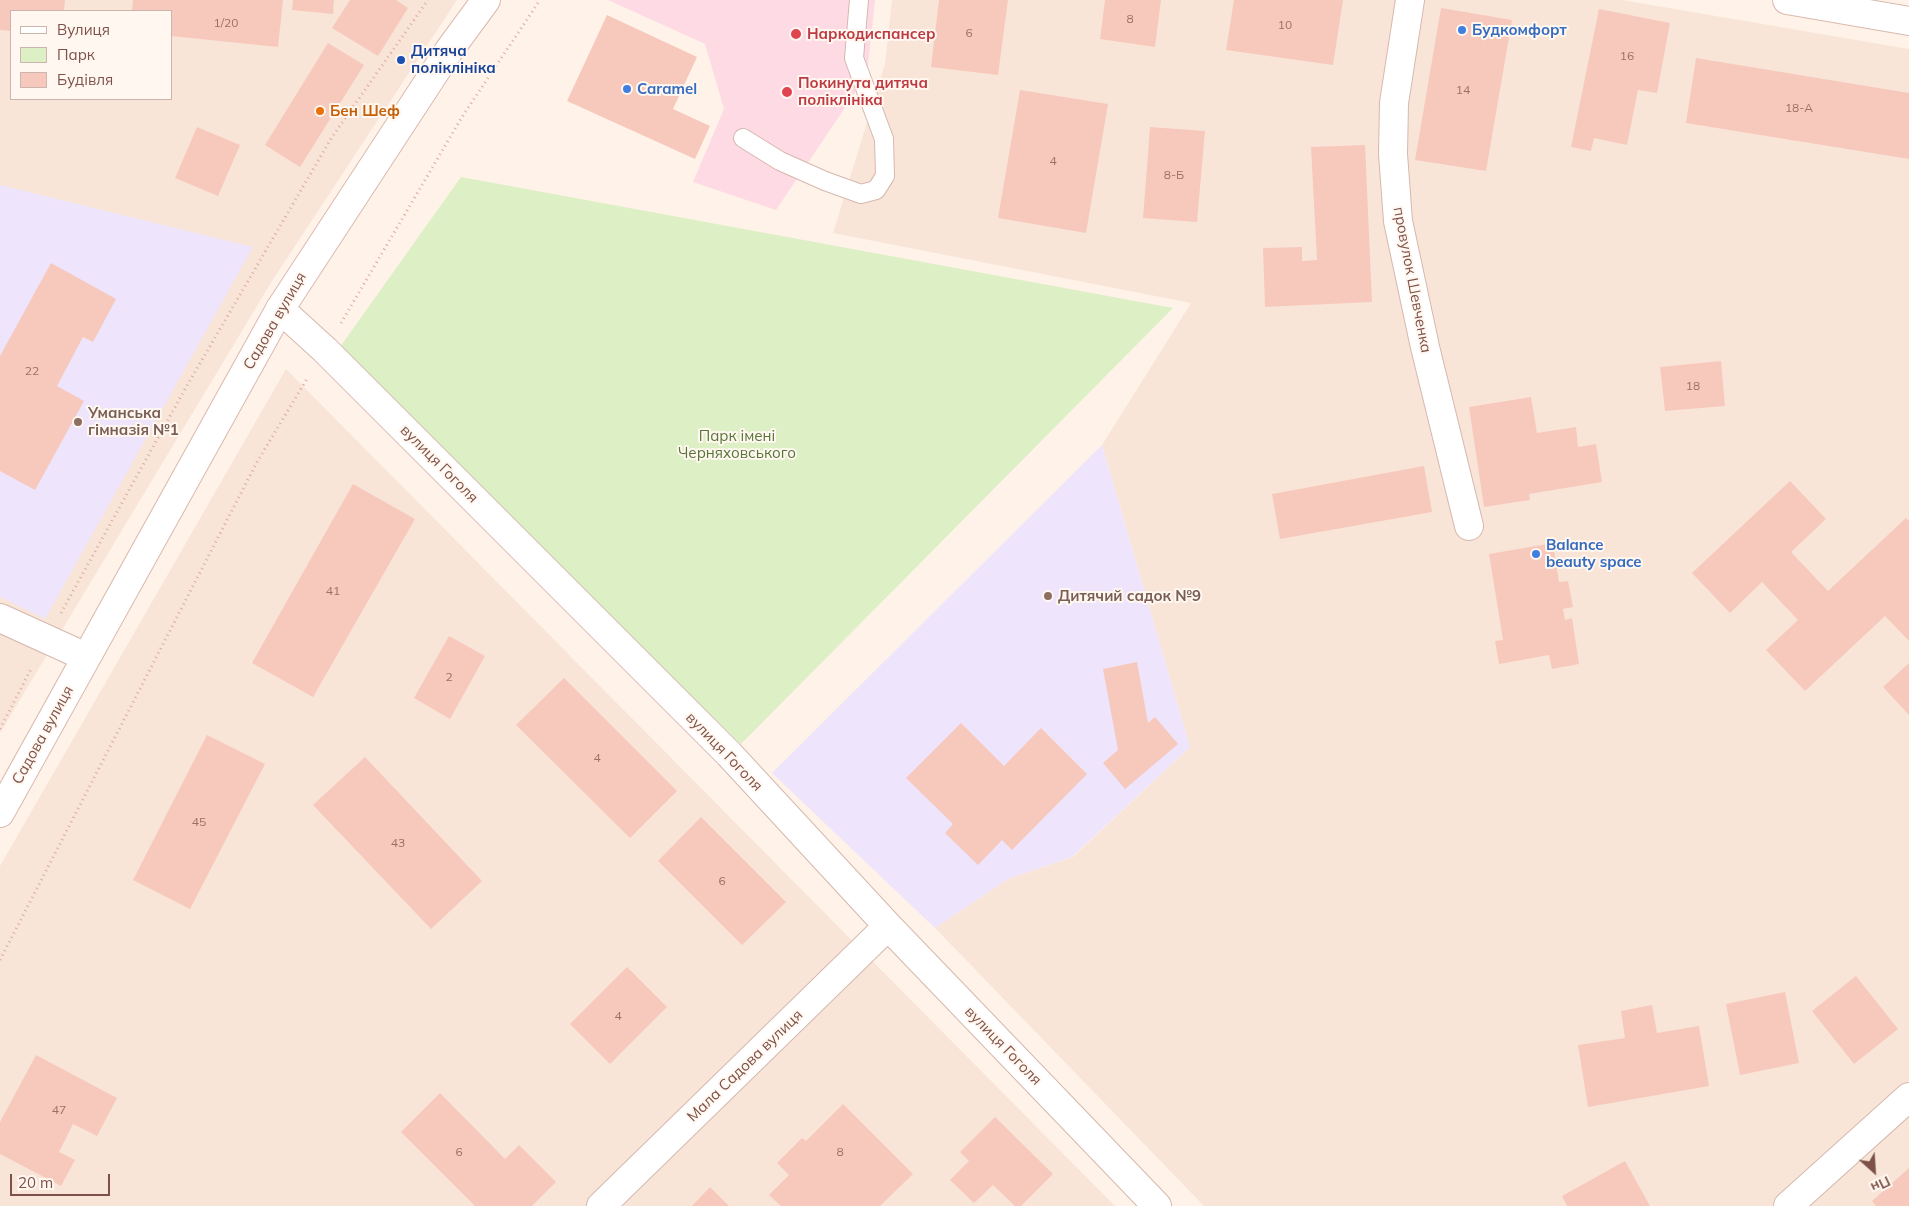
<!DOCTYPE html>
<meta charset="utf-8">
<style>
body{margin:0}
#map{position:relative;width:1909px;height:1206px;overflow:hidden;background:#fff2e8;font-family:Mulish,sans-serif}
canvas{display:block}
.legend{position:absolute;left:10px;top:10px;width:162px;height:90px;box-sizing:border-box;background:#fff7f0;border:1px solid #cbb5ad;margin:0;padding:6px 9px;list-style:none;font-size:15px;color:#7d5148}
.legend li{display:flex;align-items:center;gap:10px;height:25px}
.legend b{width:25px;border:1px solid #cbb5ad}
.north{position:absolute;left:1849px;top:1146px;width:50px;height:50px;-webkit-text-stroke:4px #fff7f0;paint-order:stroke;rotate:154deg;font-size:14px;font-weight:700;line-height:20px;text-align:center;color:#7d5148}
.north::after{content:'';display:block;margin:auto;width:18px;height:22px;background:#7d5148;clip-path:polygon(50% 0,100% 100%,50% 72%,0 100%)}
.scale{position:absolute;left:10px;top:1174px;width:100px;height:22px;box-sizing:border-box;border:2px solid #7d5148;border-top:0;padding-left:6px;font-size:15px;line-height:18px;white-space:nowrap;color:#7d5148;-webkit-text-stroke:4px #fff7f0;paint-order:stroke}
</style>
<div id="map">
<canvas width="1909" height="1206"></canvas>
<ul class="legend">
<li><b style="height:6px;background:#fff"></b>Вулиця</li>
<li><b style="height:14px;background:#ddefc4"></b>Парк</li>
<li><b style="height:14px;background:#f7c9bc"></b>Будівля</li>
</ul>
<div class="north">Пн</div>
<div class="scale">20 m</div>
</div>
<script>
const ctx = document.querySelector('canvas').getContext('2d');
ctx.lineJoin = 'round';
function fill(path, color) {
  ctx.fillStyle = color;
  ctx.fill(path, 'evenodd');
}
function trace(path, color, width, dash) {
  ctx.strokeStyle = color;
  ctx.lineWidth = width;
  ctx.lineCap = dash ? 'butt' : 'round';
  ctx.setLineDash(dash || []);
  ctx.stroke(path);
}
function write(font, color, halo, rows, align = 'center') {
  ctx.font = font + ' Mulish,sans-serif';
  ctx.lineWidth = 4;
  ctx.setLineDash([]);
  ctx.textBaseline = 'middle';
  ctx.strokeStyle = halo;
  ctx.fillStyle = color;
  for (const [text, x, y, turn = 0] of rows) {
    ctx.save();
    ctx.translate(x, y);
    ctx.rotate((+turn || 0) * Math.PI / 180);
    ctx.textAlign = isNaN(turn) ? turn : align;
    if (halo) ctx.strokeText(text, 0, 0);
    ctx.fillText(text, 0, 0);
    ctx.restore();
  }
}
const residential = new Path2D(`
 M0,0H457L272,281L0,733ZM11,11H171V99H11Z
 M892,0H1622L1909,49V1206H1204L935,928L1008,879L1073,857L1190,747L1102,445L1191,303L833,233L885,64Z
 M286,369L1115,1206H0V866Z`);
const education = new Path2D(`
 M0,185L253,247L45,619L0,597Z
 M1102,445L1190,747L1072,857L1008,879L935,928L772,773Z`);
const medical = new Path2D(`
 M608,0H875L867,75L776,210L693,182L724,109L705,44Z`);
const green = new Path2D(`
 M461,177L1173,308L741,744L335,354Z`);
const building = new Path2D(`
 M0,0H65L64,11H11V31L0,30Z
 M133,0H283L278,47L171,36V11H132Z
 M293,0H334L333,14L292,10Z
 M350,0H396L408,8L378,56L332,28Z
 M939,0H1008L998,75L931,67Z
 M1105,0H1161L1155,47L1100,39Z
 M1234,0H1343L1333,65L1226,50Z
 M1441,8L1512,20L1486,171L1415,160Z
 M1599,9L1670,23L1657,93L1638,90L1627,145L1594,138L1591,151L1571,147Z
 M607,15L697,57L673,109L710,126L695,159L567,101Z
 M328,43L364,65L300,167L265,145Z
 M1696,58L1909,93V159L1686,123Z
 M1020,90L1108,104L1086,233L998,218Z
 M197,127L240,145L218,196L175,178Z
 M1150,127L1205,131L1197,222L1143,218Z
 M1365,145L1372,302L1265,307L1263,248L1302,247V261L1317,260L1311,147Z
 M51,263L116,299L93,342L83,337L57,386L84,401L35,490L0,471V356Z
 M1721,361L1725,406L1665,411L1660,367Z
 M1531,397L1537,433L1576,427L1578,447L1596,444L1602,482L1529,494L1530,500L1484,507L1469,407Z
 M1424,466L1432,512L1280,539L1272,494Z
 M1790,481L1826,519L1791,552L1828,591L1906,518L1909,521V641L1885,616L1805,691L1766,650L1798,620L1762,582L1730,613L1692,573Z
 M353,484L415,519L313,697L252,663Z
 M1553,543L1559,582L1568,581L1573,607L1563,609L1565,620L1572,618L1579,664L1552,669L1549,655L1499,664L1495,641L1503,640L1489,554Z
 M449,636L485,656L450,719L414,698Z
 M1137,662L1148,723L1155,717L1178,744L1125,789L1103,763L1118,750L1103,669Z
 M1909,663V715L1883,687Z
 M564,678L677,791L630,838L516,725Z
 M961,723L1004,766L1041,728L1087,774L1012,850L1002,840L978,865L945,833L953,824L906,778Z
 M207,735L265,764L190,909L133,880Z
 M365,757L482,881L431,929L313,805Z
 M701,817L786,902L742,945L658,861Z
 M627,967L667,1007L610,1064L570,1024Z
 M1856,976L1898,1029L1854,1064L1812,1011Z
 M1785,992L1799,1063L1740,1075L1726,1004Z
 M1652,1005L1657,1033L1699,1026L1709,1086L1588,1107L1578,1045L1625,1038L1621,1011Z
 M36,1055L117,1098L97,1136L73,1124L59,1152L75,1160L61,1186L0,1154V1122Z
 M440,1093L505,1159L519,1145L556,1182L532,1206H475L401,1132Z
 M843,1104L913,1174L880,1206H781L769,1195L789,1175L777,1163L802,1138L806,1141Z
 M995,1117L1053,1174L1021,1206H1015L993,1185L974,1203L950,1180L969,1161L960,1152Z
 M1625,1161L1650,1206H1567L1562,1196Z
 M1909,1168V1206H1876L1872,1201Z
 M710,1187L729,1206H692Z`);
const path = new Path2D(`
 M341,323L462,117L540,0
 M61,613L185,389L332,137L428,0
 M0,729L32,667
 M0,960L257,462L308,377`);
const lane = new Path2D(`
 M743,138L780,161L825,181L861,194L876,190L885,176L884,139L854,58L859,0`);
const street = new Path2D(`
 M1410,0L1394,103L1393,154L1398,221L1425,347L1469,526
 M280,309L325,350L729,754L888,926L1157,1206
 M0,618L86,657
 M601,1206L888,926
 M1788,1206L1909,1097`);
const secondary = new Path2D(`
 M1787,0L1909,21
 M0,813L280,309L450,49L486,0`);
const markers = [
 [1462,30,5,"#3f7fe0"],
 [796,34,6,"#e0444e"],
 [401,60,5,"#1a4fb4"],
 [627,89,5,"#3f7fe0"],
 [787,92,6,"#e0444e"],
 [320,111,5,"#e8710a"],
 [78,422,5,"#8d6e63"],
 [1536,554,5,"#3f7fe0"],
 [1048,596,5,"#8d6e63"]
];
const numberNames = [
 ["8",1130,19],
 ["1/20",226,23],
 ["10",1285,25],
 ["6",969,33],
 ["16",1627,56],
 ["14",1463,90],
 ["18-А",1799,108],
 ["4",1053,161],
 ["8-Б",1174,175],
 ["22",32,371],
 ["18",1693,386],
 ["41",333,591],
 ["2",449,677],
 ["4",597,758],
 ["45",199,822],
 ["43",398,843],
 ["6",722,881],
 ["4",618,1016],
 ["47",59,1110],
 ["6",459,1152],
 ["8",840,1152]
];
const shopNames = [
 ["Будкомфорт",1472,30],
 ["Caramel",637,89],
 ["Balance",1546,545],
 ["beauty space",1546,562]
];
const healthNames = [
 ["Наркодиспансер",807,34],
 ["Покинута дитяча",798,83],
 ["поліклініка",798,100]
];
const transitNames = [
 ["Дитяча",411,51],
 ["поліклініка",411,68]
];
const foodNames = [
 ["Бен Шеф",330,111]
];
const streetNames = [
 ["провулок Шевченка",1412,280,79],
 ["Садова вулиця",275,321,-60],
 ["вулиця Гоголя",439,464,45],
 ["Садова вулиця",43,735,-61],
 ["вулиця Гоголя",724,752,46],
 ["вулиця Гоголя",1003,1046,46],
 ["Мала Садова вулиця",745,1066,-44]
];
const educationNames = [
 ["Уманська",88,413],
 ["гімназія №1",88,430],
 ["Дитячий садок №9",1058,596]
];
const parkNames = [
 ["Парк імені",737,436],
 ["Черняховського",737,453]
];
fill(residential, '#f9e5d8');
fill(education, '#eee4fb');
fill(medical, '#fedae5');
fill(green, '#ddefc4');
fill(building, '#f7c9bc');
trace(lane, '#d5b8ae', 20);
trace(street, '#d5b8ae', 30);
trace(secondary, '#dbb9ae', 30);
trace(path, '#ddab9e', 3, [1, 4]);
trace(lane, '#fff', 18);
trace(street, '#fff', 28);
trace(secondary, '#fff', 28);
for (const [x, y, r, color] of markers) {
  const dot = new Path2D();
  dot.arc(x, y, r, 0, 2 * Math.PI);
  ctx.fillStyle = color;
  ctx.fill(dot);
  trace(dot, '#fff7f0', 2);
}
write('12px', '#9c6f65', null, numberNames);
write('bold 15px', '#366cbe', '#fff7f0', shopNames, 'left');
write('bold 15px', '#be3a42', '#fff7f0', healthNames, 'left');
write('bold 15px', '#164399', '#fff7f0', transitNames, 'left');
write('bold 15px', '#c56008', '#fff7f0', foodNames, 'left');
write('15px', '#7d5148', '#fff7f0', streetNames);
write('bold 15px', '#785e54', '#fff7f0', educationNames, 'left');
write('15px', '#577739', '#fff7f0', parkNames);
</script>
